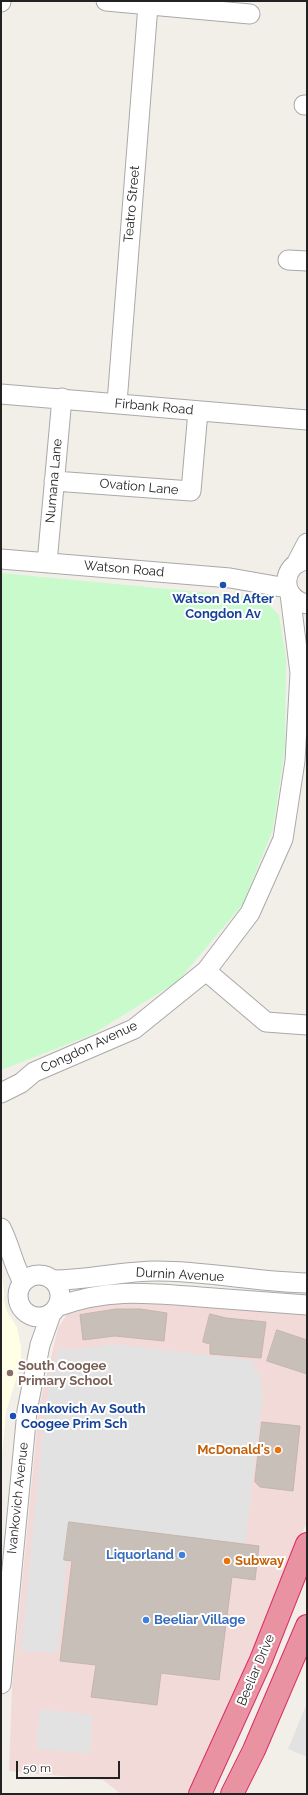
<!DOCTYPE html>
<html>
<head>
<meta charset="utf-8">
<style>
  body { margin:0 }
  #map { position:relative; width:308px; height:1795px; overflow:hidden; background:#f2efe9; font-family:Raleway,sans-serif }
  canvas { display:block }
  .frame { position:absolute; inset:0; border:2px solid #222; pointer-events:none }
  .scale { position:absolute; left:16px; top:1761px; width:104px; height:18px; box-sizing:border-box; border:2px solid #222; border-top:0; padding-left:5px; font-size:12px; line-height:14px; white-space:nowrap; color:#222; -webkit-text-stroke:3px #fff; paint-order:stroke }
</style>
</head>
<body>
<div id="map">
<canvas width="308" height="1795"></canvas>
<div class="frame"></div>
<div class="scale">50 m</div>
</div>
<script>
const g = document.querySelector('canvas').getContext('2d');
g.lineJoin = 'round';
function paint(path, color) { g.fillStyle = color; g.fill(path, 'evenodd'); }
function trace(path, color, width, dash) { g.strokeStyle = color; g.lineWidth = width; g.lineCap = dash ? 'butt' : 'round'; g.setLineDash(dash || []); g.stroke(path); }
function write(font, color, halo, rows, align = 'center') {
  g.font = font + ' Raleway,sans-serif'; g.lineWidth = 4; g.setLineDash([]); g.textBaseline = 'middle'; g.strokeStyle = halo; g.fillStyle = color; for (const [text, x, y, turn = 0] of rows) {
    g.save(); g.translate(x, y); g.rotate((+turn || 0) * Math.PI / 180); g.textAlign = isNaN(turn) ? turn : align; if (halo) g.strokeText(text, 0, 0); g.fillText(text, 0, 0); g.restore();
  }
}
paint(new Path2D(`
  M 163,1301 L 307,1315 L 307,1522 L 191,1794 L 121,1794 L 103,1780 L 9,1771 L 12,1686 L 39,1407 L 58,1328 L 69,1311 L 99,1303 Z`), '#f2dad9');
paint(new Path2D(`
  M 1,1271 L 4,1289 L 4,1301 L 7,1312 L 17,1327 L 21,1347 L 21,1363 L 6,1412 L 1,1466 Z`), '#ffffe5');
paint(new Path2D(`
  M 1,573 L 262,598 L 279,615 L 286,658 L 285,747 L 273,829 L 243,904 L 177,982 L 91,1035 L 1,1070 Z`), '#c8facc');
paint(new Path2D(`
  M 115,1344 L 255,1361 L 254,1372 L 260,1373 L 263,1393 L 245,1543 L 71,1526 L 57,1653 L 21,1651 L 43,1428 L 51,1370 L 60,1347 L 71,1350 Z
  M 307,1703 L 307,1757 L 288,1749 Z
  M 40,1709 L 93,1715 L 89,1754 L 36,1748 Z`), '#e2e2e2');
const building = new Path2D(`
  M 116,1309 L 140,1309 L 167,1313 L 164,1341 L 115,1336 L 83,1340 L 80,1315 Z
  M 210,1314 L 226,1318 L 266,1322 L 261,1358 L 210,1354 L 210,1344 L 203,1342 Z
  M 277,1330 L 307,1340 L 307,1374 L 267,1361 Z
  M 262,1422 L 300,1426 L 293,1491 L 260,1487 L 255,1482 Z
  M 69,1522 L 259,1546 L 255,1580 L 232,1577 L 219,1680 L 161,1673 L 157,1705 L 91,1697 L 96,1665 L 60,1661 L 72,1561 L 64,1560 Z`);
paint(building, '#c7bfb8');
trace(building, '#c4b6ab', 1);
const minor = new Path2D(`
  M 106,1 L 250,14
  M 1,2 L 1,1
  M 304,105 L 307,105
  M 288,260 L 307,261
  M 1,394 L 307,420
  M 117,403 L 148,5
  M 54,481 L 191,491 L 198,411
  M 1,559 L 230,578 L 287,588
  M 307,560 C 280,564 280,599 307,604
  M 47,563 L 62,398
  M 296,564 L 307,543
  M 206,971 L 266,1022 L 307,1025
  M 1,1093 L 21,1083 L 34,1072 L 134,1029 L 206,971 L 250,913 L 283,839 L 295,761 L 300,673 L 290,594
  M 1,1228 C 10,1245 13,1265 23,1282
  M18 1296a21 21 0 1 1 42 0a21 21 0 1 1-42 0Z
  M 54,1280 C 89,1280 122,1271 157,1271 C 207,1271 257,1282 307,1283
  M 59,1306 C 109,1288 148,1293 200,1297 C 236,1300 271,1302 307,1305
  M 1,1684 L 27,1411 L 40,1345 L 51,1314`);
const highway = new Path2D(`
  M 200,1794 L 261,1660 L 307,1544
  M 232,1794 L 254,1750 L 307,1626`);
trace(minor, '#a9a9a9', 21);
trace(highway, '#dc2a67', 24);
trace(minor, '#fff', 19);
trace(highway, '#e892a2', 22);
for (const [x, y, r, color] of [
  [223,585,4,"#1a4fb4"],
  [10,1373,4,"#8d6e63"],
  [13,1416,4,"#1a4fb4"],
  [278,1450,4,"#e8710a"],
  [182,1555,4,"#3f7fe0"],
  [227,1561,4,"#e8710a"],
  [146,1620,4,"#3f7fe0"]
]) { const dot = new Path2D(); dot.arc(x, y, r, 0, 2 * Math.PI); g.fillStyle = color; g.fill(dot); trace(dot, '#fff', 1.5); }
write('13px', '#222', '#fff', [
  ["Teatro Street",132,204,-85],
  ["Firbank Road",154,407,5],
  ["Numana Lane",54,481,-85],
  ["Ovation Lane",139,487,5],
  ["Watson Road",124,569,5],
  ["Congdon Avenue",89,1047,-25],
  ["Durnin Avenue",180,1275,3],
  ["Ivankovich Avenue",18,1498,-84],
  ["Beeliar Drive",256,1670,-67]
]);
write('bold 13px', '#164399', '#fff', [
  ["Watson Rd After",223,599],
  ["Congdon Av",223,614],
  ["Ivankovich Av South",21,1409,"left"],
  ["Coogee Prim Sch",21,1424,"left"]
]);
write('bold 13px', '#785e54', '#fff', [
  ["South Coogee",18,1366],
  ["Primary School",18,1381]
], 'left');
write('bold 13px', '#c56008', '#fff', [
  ["McDonald's",270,1450],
  ["Subway",235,1561,"left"]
], 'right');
write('bold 13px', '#366cbe', '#fff', [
  ["Liquorland",174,1555],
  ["Beeliar Village",154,1620,"left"]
], 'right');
</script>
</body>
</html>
